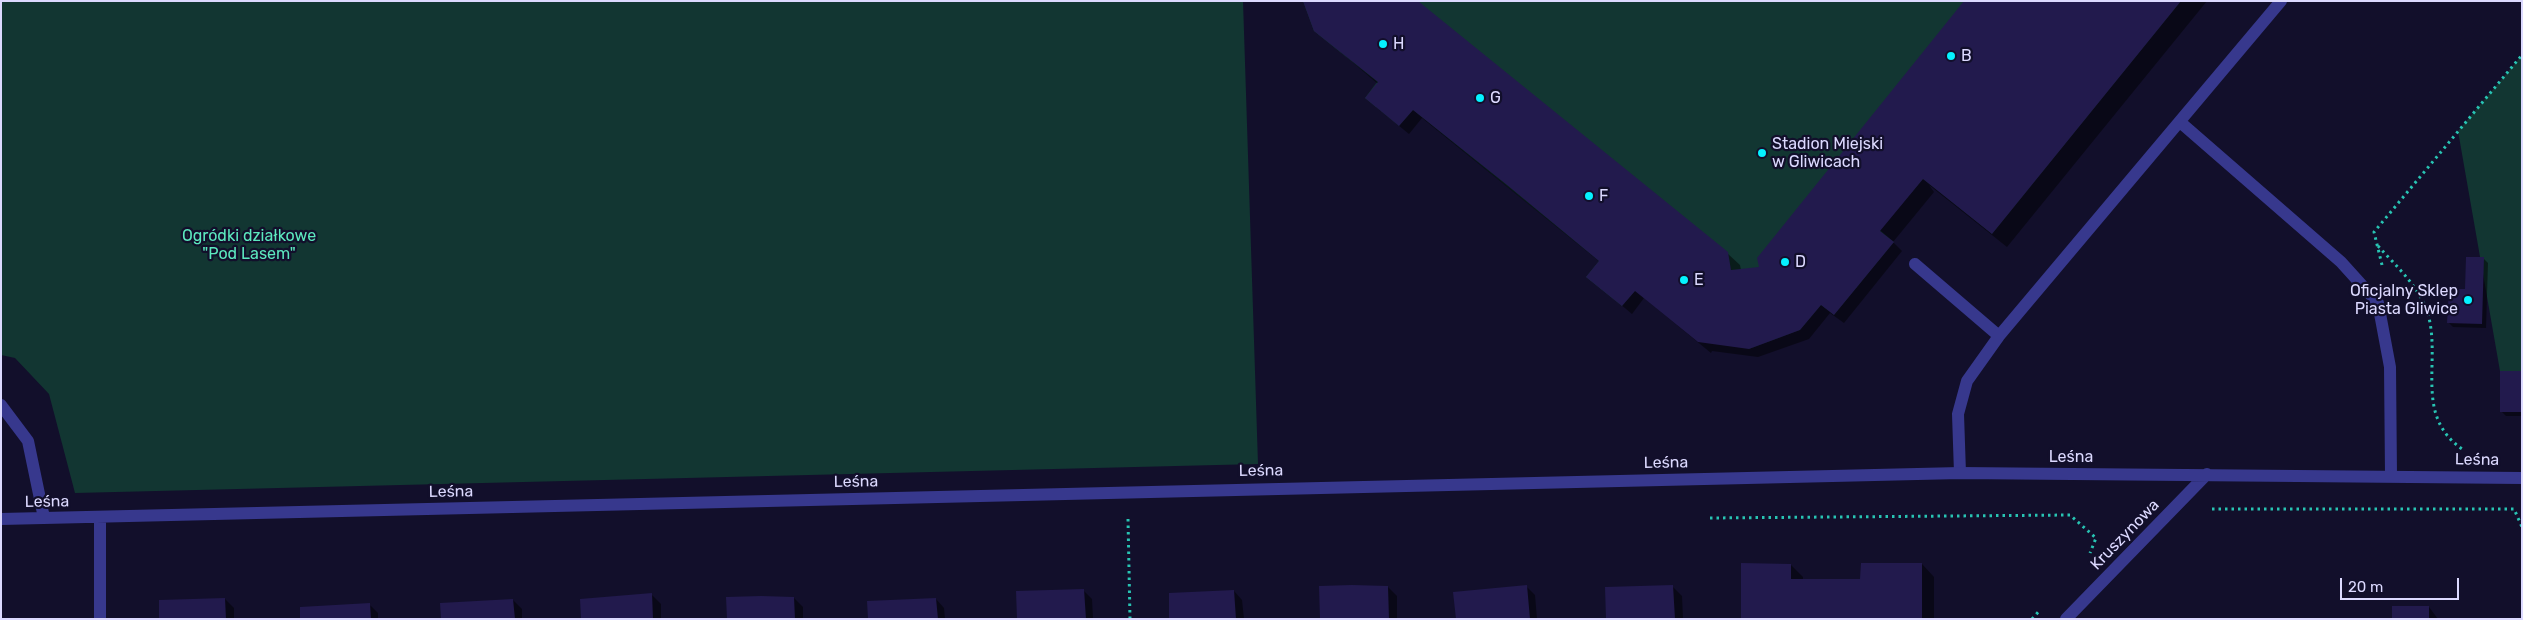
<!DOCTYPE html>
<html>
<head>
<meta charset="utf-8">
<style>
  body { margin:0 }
  #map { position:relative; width:2523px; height:620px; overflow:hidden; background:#120f2b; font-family:Rubik,sans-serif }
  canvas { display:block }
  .frame { position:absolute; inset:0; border:2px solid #dcd9ff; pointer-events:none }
  .scale { position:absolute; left:2340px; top:578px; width:119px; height:22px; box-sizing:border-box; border:2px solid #dcd9ff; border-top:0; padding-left:6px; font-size:15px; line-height:18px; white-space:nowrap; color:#dcd9ff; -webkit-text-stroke:4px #120f2b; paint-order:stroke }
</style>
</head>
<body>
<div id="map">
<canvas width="2523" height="620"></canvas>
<div class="frame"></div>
<div class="scale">20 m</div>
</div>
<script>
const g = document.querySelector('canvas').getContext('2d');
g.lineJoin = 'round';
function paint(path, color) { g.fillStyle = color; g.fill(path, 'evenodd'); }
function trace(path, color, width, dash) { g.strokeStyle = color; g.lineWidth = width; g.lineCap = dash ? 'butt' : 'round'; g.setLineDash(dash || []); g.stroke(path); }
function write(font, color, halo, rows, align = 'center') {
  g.font = font + ' Rubik,sans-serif'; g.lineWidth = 4.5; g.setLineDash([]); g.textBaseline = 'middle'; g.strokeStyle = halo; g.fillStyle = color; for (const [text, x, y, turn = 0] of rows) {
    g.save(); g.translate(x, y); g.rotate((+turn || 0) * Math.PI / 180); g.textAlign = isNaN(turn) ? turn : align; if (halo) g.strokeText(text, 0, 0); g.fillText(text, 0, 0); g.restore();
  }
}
paint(new Path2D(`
  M 1,1 L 1243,1 L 1258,464 L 75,493 L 49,394 L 15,358 L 1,355 Z
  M 1303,1 L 2181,1 L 1992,234 L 1923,179 L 1880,230 L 1894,242 L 1834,315 L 1821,305 L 1800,330 L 1749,349 L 1635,291 L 1622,306 L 1586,277 L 1599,261 L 1413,110 L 1399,126 L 1365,98 L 1377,82 L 1314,31 Z
  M 2522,55 L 2522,371 L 2500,371 L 2458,131 Z`), '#123632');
paint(new Path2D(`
  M 1965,1 L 2207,1 L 2007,247 L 1929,185 L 1934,192 L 1893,242 L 1902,251 L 1844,323 L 1830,313 L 1809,339 L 1758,357 L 1712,351 L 1711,353 L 1644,298 L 1632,314 L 1588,277 L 1600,262 L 1422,118 L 1409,134 L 1376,107 L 1378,84 L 1315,30 L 1727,253 L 1740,265 L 1741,270 L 1760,268 Z
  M 2484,259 L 2488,263 L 2486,328 L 2453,327 L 2449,323 Z
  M 2522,372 L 2522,416 L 2506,416 L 2501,411 Z
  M 1922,564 L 1934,577 L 1934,619 L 1742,619 L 1791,565 L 1803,577 L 1803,580 L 1862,581 Z
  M 1526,586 L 1535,595 L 1537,619 L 1457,619 Z
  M 1388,587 L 1397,596 L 1397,619 L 1321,619 Z
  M 1673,587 L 1682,596 L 1683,619 L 1607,619 Z
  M 1083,590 L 1092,599 L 1093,619 L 1018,619 Z
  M 1234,591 L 1242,600 L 1244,619 L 1171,619 Z
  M 652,595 L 661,604 L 661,619 L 582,619 Z
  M 794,598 L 803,607 L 803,619 L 728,619 Z
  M 225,599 L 234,608 L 234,619 L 161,619 Z
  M 936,599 L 944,608 L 945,619 L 869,619 Z
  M 513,600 L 522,609 L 522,619 L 443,619 Z
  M 369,604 L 378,613 L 378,619 L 301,619 Z
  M 2429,607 L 2438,619 L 2393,619 Z`), '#0007');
paint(new Path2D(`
  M 1303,1 L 1418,1 L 1728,252 L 1731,270 L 1759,267 L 1757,258 L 1964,1 L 2181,1 L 1992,234 L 1923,179 L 1880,231 L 1894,242 L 1834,315 L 1821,305 L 1800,330 L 1749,349 L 1698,342 L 1635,291 L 1622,306 L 1586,277 L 1599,261 L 1507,185 L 1413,110 L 1399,126 L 1365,98 L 1378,82 L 1314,31 Z
  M 2466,257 L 2484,257 L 2482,324 L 2447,323 L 2449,289 L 2465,289 Z
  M 2500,371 L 2522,371 L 2522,412 L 2500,412 Z
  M 1741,563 L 1791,564 L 1791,579 L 1860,579 L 1861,563 L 1922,563 L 1922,619 L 1741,619 Z
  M 1352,585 L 1388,586 L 1389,619 L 1320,619 L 1319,586 Z
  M 1527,585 L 1530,619 L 1456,619 L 1453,592 Z
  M 1673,585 L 1675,619 L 1606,619 L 1605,587 Z
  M 1084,589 L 1086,619 L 1017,619 L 1016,591 Z
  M 1234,590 L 1236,619 L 1169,619 L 1169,593 Z
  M 652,593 L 653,619 L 581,619 L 580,599 Z
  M 761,596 L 794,597 L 795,619 L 727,619 L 726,597 Z
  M 225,598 L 226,619 L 159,619 L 159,600 Z
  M 936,598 L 938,619 L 868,619 L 867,601 Z
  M 513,599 L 515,619 L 441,619 L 440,603 Z
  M 370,603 L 371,619 L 300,619 L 300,607 Z
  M 2392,606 L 2429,606 L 2429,619 L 2392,619 Z`), '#221a4d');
trace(new Path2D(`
  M 2378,246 C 2397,267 2422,289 2429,318 C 2440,365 2415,416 2462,449
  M 2382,265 L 2374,232 L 2522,55
  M 2212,509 L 2514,509 L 2522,527
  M 1710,518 L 2070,515 L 2096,538 L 2090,553
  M 1128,519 L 1130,619
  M 2032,619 L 2040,610`), '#28c4b3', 3, [2.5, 4]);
trace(new Path2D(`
  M 2180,122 L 2341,262 L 2378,303 L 2390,367 L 2391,475
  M 1915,264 L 1999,336
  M 1960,473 L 1958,414 L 1967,381 L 1999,336 L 2281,1`), '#37388d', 12);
trace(new Path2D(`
  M 1,405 L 28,441 L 44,518
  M 100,517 L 100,619
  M 1,519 L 1960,473 L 2522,478
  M 2066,619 L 2207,474`), '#37388d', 12);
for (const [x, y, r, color] of [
  [1383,44,5,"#05f2ff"],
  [1951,56,5,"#05f2ff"],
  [1480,98,5,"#05f2ff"],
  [1762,153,5,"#05f2ff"],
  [1589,196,5,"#05f2ff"],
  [1785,262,5,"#05f2ff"],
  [1684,280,5,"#05f2ff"],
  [2468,300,5,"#05f2ff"]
]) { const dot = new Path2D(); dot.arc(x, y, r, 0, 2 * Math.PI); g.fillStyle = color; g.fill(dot); trace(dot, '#120f2b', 2); }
write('16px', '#dcd9ff', '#120f2b', [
  ["H",1393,44],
  ["B",1961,56],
  ["G",1490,98],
  ["Stadion Miejski",1772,144],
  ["w Gliwicach",1772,162],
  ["F",1599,196],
  ["D",1795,262],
  ["E",1694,280],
  ["Oficjalny Sklep",2458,291,"right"],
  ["Piasta Gliwice",2458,309,"right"]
], 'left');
write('16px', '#5ce8be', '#120f2b', [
  ["Ogródki działkowe",249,236],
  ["\"Pod Lasem\"",249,254]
]);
write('16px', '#dcd9ff', '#120f2b', [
  ["Leśna",2071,457],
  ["Leśna",2477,460,1],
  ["Leśna",1666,463,-1],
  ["Leśna",1261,471,-1],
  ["Leśna",856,482,-1],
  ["Leśna",451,492,-1],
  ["Leśna",47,502,-1],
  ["Kruszynowa",2125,535,-46]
]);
</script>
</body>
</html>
